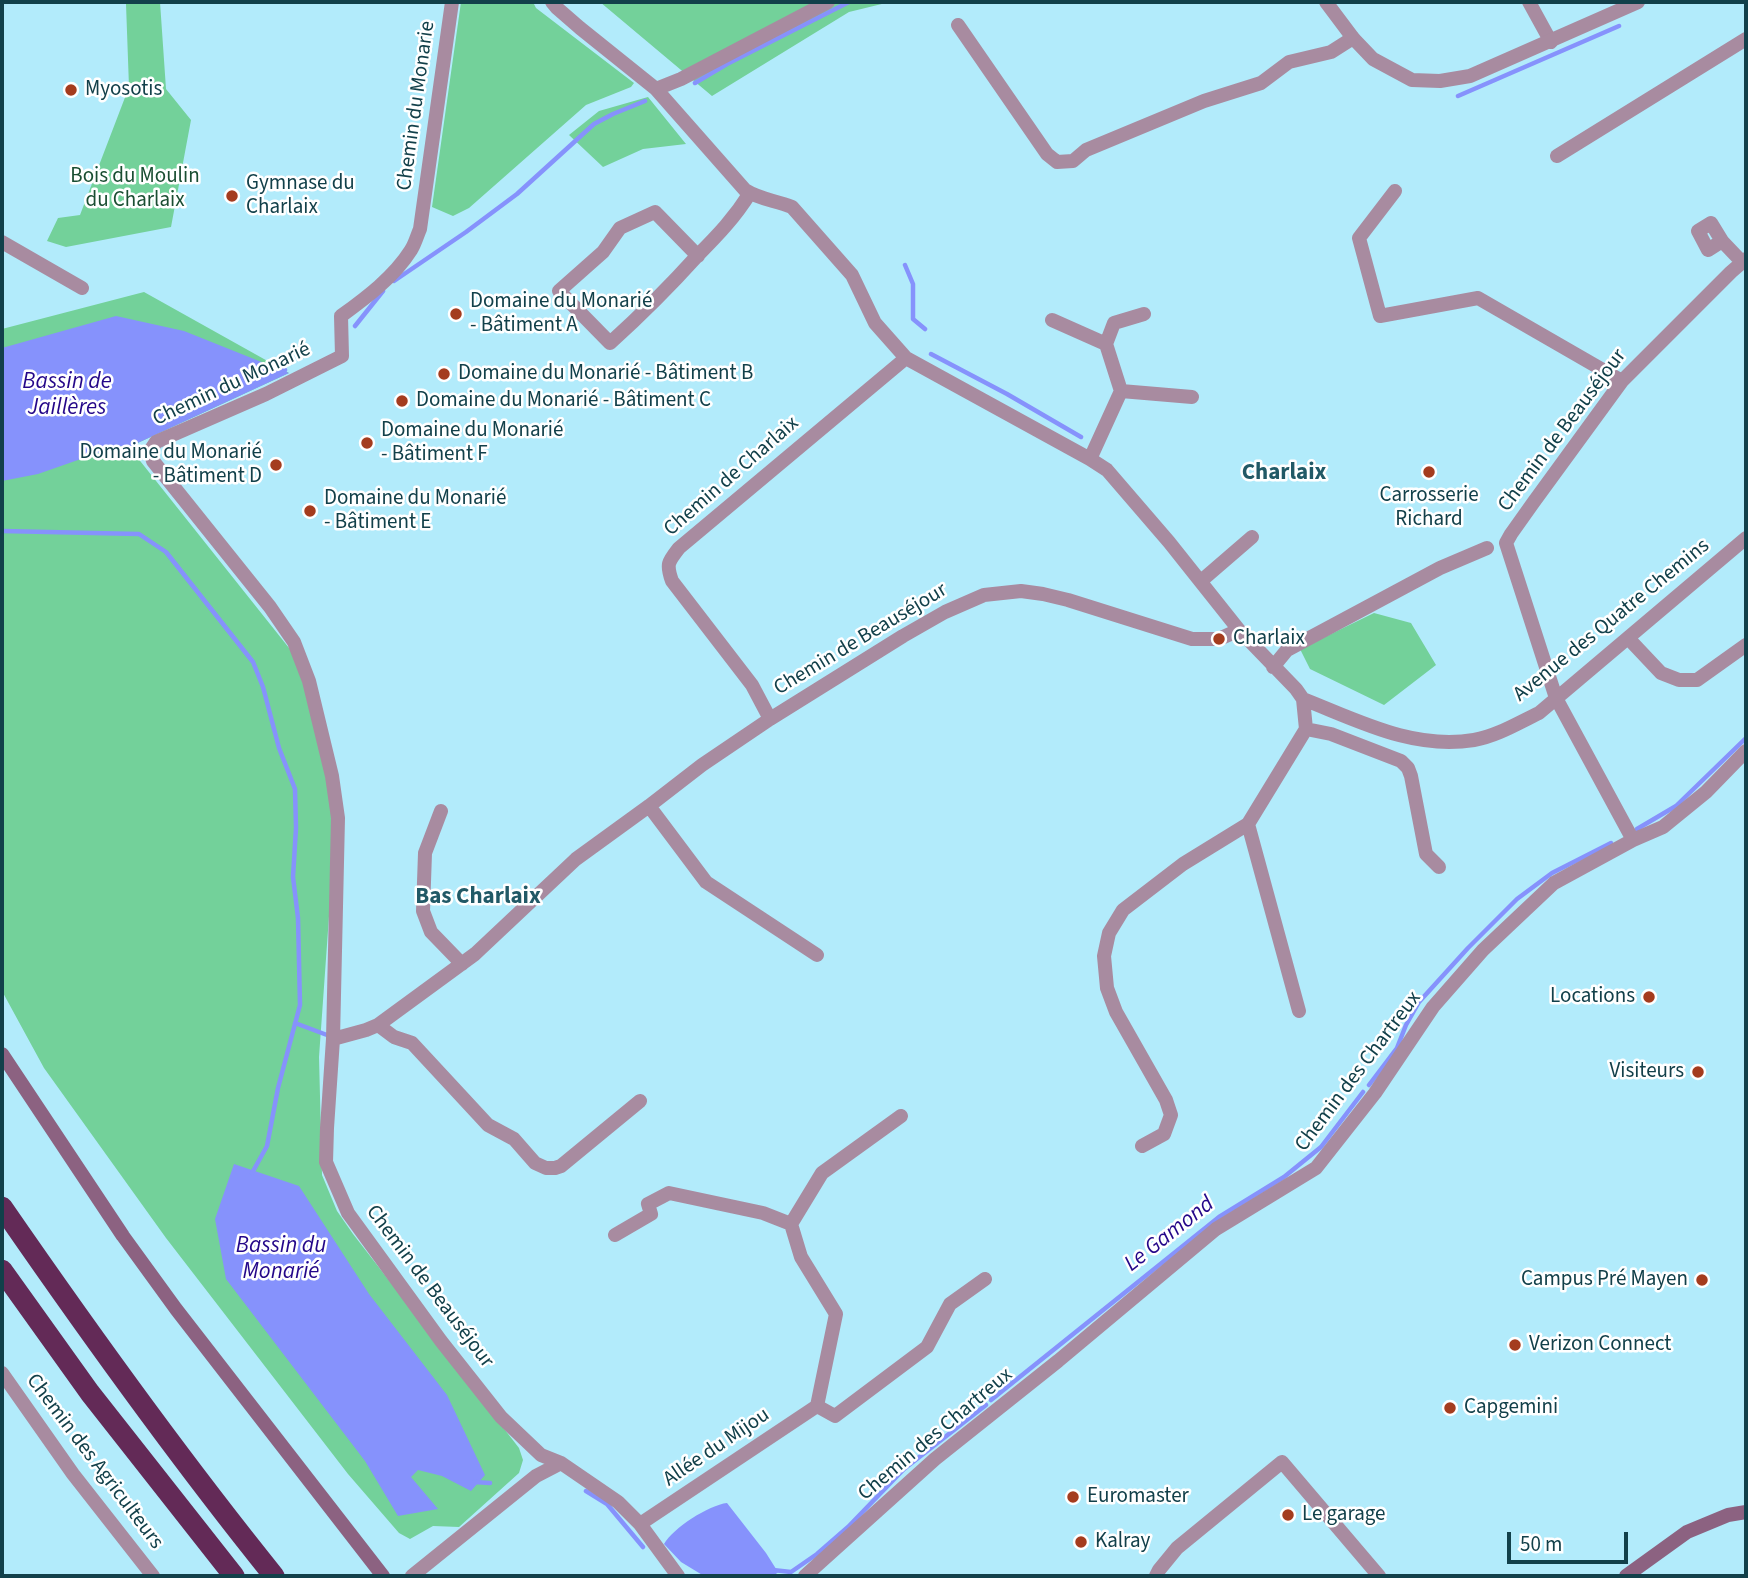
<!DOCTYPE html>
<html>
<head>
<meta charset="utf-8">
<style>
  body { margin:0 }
  #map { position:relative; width:1748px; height:1578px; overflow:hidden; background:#b2ebfb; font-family:"Source Sans 3",sans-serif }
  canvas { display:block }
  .frame { position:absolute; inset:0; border:4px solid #12404a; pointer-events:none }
  .scale { position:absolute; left:1507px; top:1532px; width:121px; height:32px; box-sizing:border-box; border:4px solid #12404a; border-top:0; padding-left:9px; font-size:21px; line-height:24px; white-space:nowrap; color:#12404a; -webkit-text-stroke:5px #fff; paint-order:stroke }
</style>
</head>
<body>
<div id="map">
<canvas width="1748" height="1578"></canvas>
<div class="frame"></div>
<div class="scale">50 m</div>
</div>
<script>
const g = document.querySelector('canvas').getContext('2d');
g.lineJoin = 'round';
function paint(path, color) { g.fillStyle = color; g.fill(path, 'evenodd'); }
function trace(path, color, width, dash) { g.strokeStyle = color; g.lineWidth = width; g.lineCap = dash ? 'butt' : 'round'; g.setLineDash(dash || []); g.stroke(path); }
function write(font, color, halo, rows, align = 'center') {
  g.font = font + ' "Source Sans 3",sans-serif'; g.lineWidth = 5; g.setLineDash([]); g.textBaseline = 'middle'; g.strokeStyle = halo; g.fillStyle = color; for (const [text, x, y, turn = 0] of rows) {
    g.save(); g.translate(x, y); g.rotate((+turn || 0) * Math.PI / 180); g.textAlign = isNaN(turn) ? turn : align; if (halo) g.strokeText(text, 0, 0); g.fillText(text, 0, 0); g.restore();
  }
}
paint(new Path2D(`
  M 122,2 L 160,2 L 166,89 L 191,120 L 171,227 L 66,247 L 47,241 L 58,218 L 80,215 L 129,87 L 126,4 Z
  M 461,2 L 533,2 L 536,8 L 634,83 L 631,87 L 586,105 L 469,208 L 453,216 L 432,207 Z
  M 600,2 L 890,2 L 849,12 L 712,96 Z
  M 648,97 L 686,144 L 643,149 L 603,167 L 569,135 L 599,111 Z
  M 144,292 L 289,373 L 129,447 L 297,658 L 331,779 L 335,832 L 319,1057 L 322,1175 L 337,1211 L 353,1234 L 519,1448 L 523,1460 L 519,1473 L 459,1527 L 433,1526 L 410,1539 L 399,1533 L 348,1474 L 166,1238 L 44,1068 L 2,991 L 2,329 Z
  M 1374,613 L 1411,623 L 1436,665 L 1384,705 L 1310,669 L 1300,649 Z`), '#73d19a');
paint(new Path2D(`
  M 116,316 L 184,331 L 289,373 L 129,447 L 118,446 L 38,474 L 2,481 L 2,348 Z
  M 234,1164 L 299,1186 L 369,1294 L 447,1395 L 485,1475 L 471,1491 L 442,1476 L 418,1470 L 411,1477 L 438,1509 L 398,1516 L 365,1461 L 226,1279 L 215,1219 Z
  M 727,1503 L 766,1553 L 778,1572 L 774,1576 L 704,1576 L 681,1562 L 664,1544 C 673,1528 709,1505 727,1503 Z`), '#8692fc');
trace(new Path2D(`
  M 695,83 L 727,64 L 849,2
  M 1458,96 L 1619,26
  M 905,265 L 913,284 L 913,319 L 925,329
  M 394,281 L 466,232 L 517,194 L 594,124 L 613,114 L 645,101
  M 355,326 L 383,291
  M 931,354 L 1007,394 L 1081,437
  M 272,366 L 285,370
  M 2,531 L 139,534 L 166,552 L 253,662 L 263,687 L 279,748 L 295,789 L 296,828 L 293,877 L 298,918 L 300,1005 L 278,1088 L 267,1146 L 252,1173
  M 1637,829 L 1676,806 L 1746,738
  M 295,1023 L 327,1035
  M 1369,1085 L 1397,1048 L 1406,1025 L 1419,1002 L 1468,948 L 1517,899 L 1552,873 L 1611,843
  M 991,1400 L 1219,1217 L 1284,1177 L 1321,1147 L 1363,1092
  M 474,1482 L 490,1483
  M 586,1491 L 607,1504 L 643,1547
  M 773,1570 L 791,1572 L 817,1554 L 848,1527 L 904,1469 L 986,1405`), '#8692fc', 4.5);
trace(new Path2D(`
  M 452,2 L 420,229 C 417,236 415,244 411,250 C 394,277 366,298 341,316 L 342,356 L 266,394 L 156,442 L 150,451 L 153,461 L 270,607 L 294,642 L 309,681 L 332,776 L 338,818 L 333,1039 L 327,1128 L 326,1162 L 348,1213 L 441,1341 L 501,1417 L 541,1455 L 561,1463 L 618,1502 L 640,1524 L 678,1576
  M 552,2 L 557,8 L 580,28 L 656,89 L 745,190 C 761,200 775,200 792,207 L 852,275 L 875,323 L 906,358 L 1090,459 L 1107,470 L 1169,542 L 1239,630 L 1296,689 L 1303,699 C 1359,721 1413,750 1474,740 C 1497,736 1518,723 1539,713 L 1746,538
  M 1529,2 L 1551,42
  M 958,25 L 1047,154 L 1057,162 L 1073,161 L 1086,150 L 1204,101 L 1261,83 L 1289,62 L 1331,52 L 1353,38
  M 656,89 L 681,79 L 828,2
  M 1557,156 L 1746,39
  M 1395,191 L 1359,238 L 1380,316 L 1478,298 L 1622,381
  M 1722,241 L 1708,250 L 1698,231 L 1711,223 L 1722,241 L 1742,262
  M 2,242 L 82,288
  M 698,256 L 655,212 L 620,228 L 603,252 L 559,291 L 610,343 C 641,315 670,286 698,255 C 718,235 735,217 750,193
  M 1052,320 L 1106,344 L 1121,391 L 1090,459
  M 1106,344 L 1114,323 L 1144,314
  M 1121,391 L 1192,397
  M 1201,581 L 1252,537
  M 1628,638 L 1661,673 L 1679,680 L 1697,680 L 1746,645
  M 1273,667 L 1287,650 L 1440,568 L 1487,548
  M 770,719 L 752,685 L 672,581 C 666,564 668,562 679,548 L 906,358
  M 1306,729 L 1331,734 L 1401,761 L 1408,768 L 1411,776 L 1426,854 L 1439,867
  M 649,806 L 706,882 L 817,955
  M 441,811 L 425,853 L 423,911 L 431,932 L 462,964
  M 1248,824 L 1299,1011
  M 1633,840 L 1556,698 L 1506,543 L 1511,534 L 1533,503 L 1622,381 L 1731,272 L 1746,259
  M 378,1025 L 394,1037 L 412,1043 L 488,1125 L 514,1139 L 535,1163 L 546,1168 L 555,1168 L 561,1166 L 640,1101
  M 333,1039 L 366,1030 L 378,1025 L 475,954 L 576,859 L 649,806 L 702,765 L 770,719 L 903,636 L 945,612 L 984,595 L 1021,591 L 1043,594 L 1068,600 L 1192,639 L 1219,639 L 1239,630
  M 1142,1146 L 1164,1134 L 1171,1115 L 1166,1100 L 1116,1012 L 1107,988 L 1104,956 L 1109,933 L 1123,910 L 1183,864 L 1248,824 L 1306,729 L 1303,699
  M 791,1224 L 822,1173 L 901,1116
  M 615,1235 L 651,1214 L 648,1204 L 669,1193 L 763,1213 L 791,1224 L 801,1257 L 836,1314 L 817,1406 L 640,1524
  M 2,1373 L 73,1474 L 153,1576
  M 817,1406 L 835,1416 L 927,1347 L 950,1304 L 985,1279
  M 412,1576 L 536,1476 L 561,1463
  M 805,1576 L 935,1459 L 1058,1361 L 1216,1229 L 1316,1168 L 1375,1093 L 1433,1007 L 1483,950 L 1554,883 L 1633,840 L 1663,827 L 1706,792 L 1746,751
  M 1156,1576 L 1159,1570 L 1177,1548 L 1282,1462 L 1379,1576`), '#a88ba0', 14);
trace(new Path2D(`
  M 1326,2 L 1353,38 L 1373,59 L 1412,80 L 1440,81 L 1470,76 L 1638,2`), '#a88ba0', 14);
trace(new Path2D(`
  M 2,1054 L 123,1236 L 176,1309 L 383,1576
  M 1626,1576 L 1687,1532 L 1728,1515 L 1746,1512`), '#8c6281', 14);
trace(new Path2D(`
  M 2,1207 C 89,1333 178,1457 274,1576
  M 2,1270 L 90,1393 L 234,1576`), '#632a57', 21);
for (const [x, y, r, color] of [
  [71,90,7,"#a43c1e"],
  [232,196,7,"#a43c1e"],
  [456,314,7,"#a43c1e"],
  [444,374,7,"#a43c1e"],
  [402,401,7,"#a43c1e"],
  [367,443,7,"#a43c1e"],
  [276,465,7,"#a43c1e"],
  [1429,472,7,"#a43c1e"],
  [310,511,7,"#a43c1e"],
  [1219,639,7,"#a43c1e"],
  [1649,997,7,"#a43c1e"],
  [1698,1072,7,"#a43c1e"],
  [1702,1280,7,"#a43c1e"],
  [1515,1345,7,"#a43c1e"],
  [1450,1408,7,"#a43c1e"],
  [1073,1497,7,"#a43c1e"],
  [1288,1515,7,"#a43c1e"],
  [1081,1542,7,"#a43c1e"]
]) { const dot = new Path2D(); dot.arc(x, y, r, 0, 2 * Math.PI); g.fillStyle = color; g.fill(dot); trace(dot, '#fff', 2.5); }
write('21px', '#12404a', '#fff', [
  ["Myosotis",85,90],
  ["Gymnase du",246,184],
  ["Charlaix",246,208],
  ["Domaine du Monarié",470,302],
  ["- Bâtiment A",470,326],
  ["Domaine du Monarié - Bâtiment B",458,374],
  ["Domaine du Monarié - Bâtiment C",416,401],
  ["Domaine du Monarié",381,431],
  ["- Bâtiment F",381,455],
  ["Domaine du Monarié",262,453,"right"],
  ["- Bâtiment D",262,477,"right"],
  ["Carrosserie",1429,496,"center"],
  ["Richard",1429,520,"center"],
  ["Domaine du Monarié",324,499],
  ["- Bâtiment E",324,523],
  ["Charlaix",1233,639],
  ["Locations",1635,997,"right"],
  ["Visiteurs",1684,1072,"right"],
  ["Campus Pré Mayen",1688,1280,"right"],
  ["Verizon Connect",1529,1345],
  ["Capgemini",1464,1408],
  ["Euromaster",1087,1497],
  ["Le garage",1302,1515],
  ["Kalray",1095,1542]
], 'left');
write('21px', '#12404a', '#fff', [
  ["Chemin du Monarie",417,106,-82],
  ["Chemin du Monarié",232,385,-25],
  ["Chemin de Beauséjour",1563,431,-53],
  ["Chemin de Charlaix",732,477,-41],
  ["Avenue des Quatre Chemins",1612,621,-39],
  ["Chemin de Beauséjour",861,640,-31],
  ["Chemin des Chartreux",1359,1072,-53],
  ["Chemin de Beauséjour",429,1287,53],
  ["Chemin des Chartreux",936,1435,-40],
  ["Allée du Mijou",717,1448,-34],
  ["Chemin des Agriculteurs",94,1462,53]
]);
write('21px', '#1a4e32', '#fff', [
  ["Bois du Moulin",135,177],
  ["du Charlaix",135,201]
]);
write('italic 23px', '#240789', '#fff', [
  ["Bassin de",67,383],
  ["Jaillères",67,409],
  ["Le Gamond",1170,1235,-38],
  ["Bassin du",281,1247],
  ["Monarié",281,1273]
]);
write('bold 23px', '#215966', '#fff', [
  ["Charlaix",1284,474],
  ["Bas Charlaix",478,898]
]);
</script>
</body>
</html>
